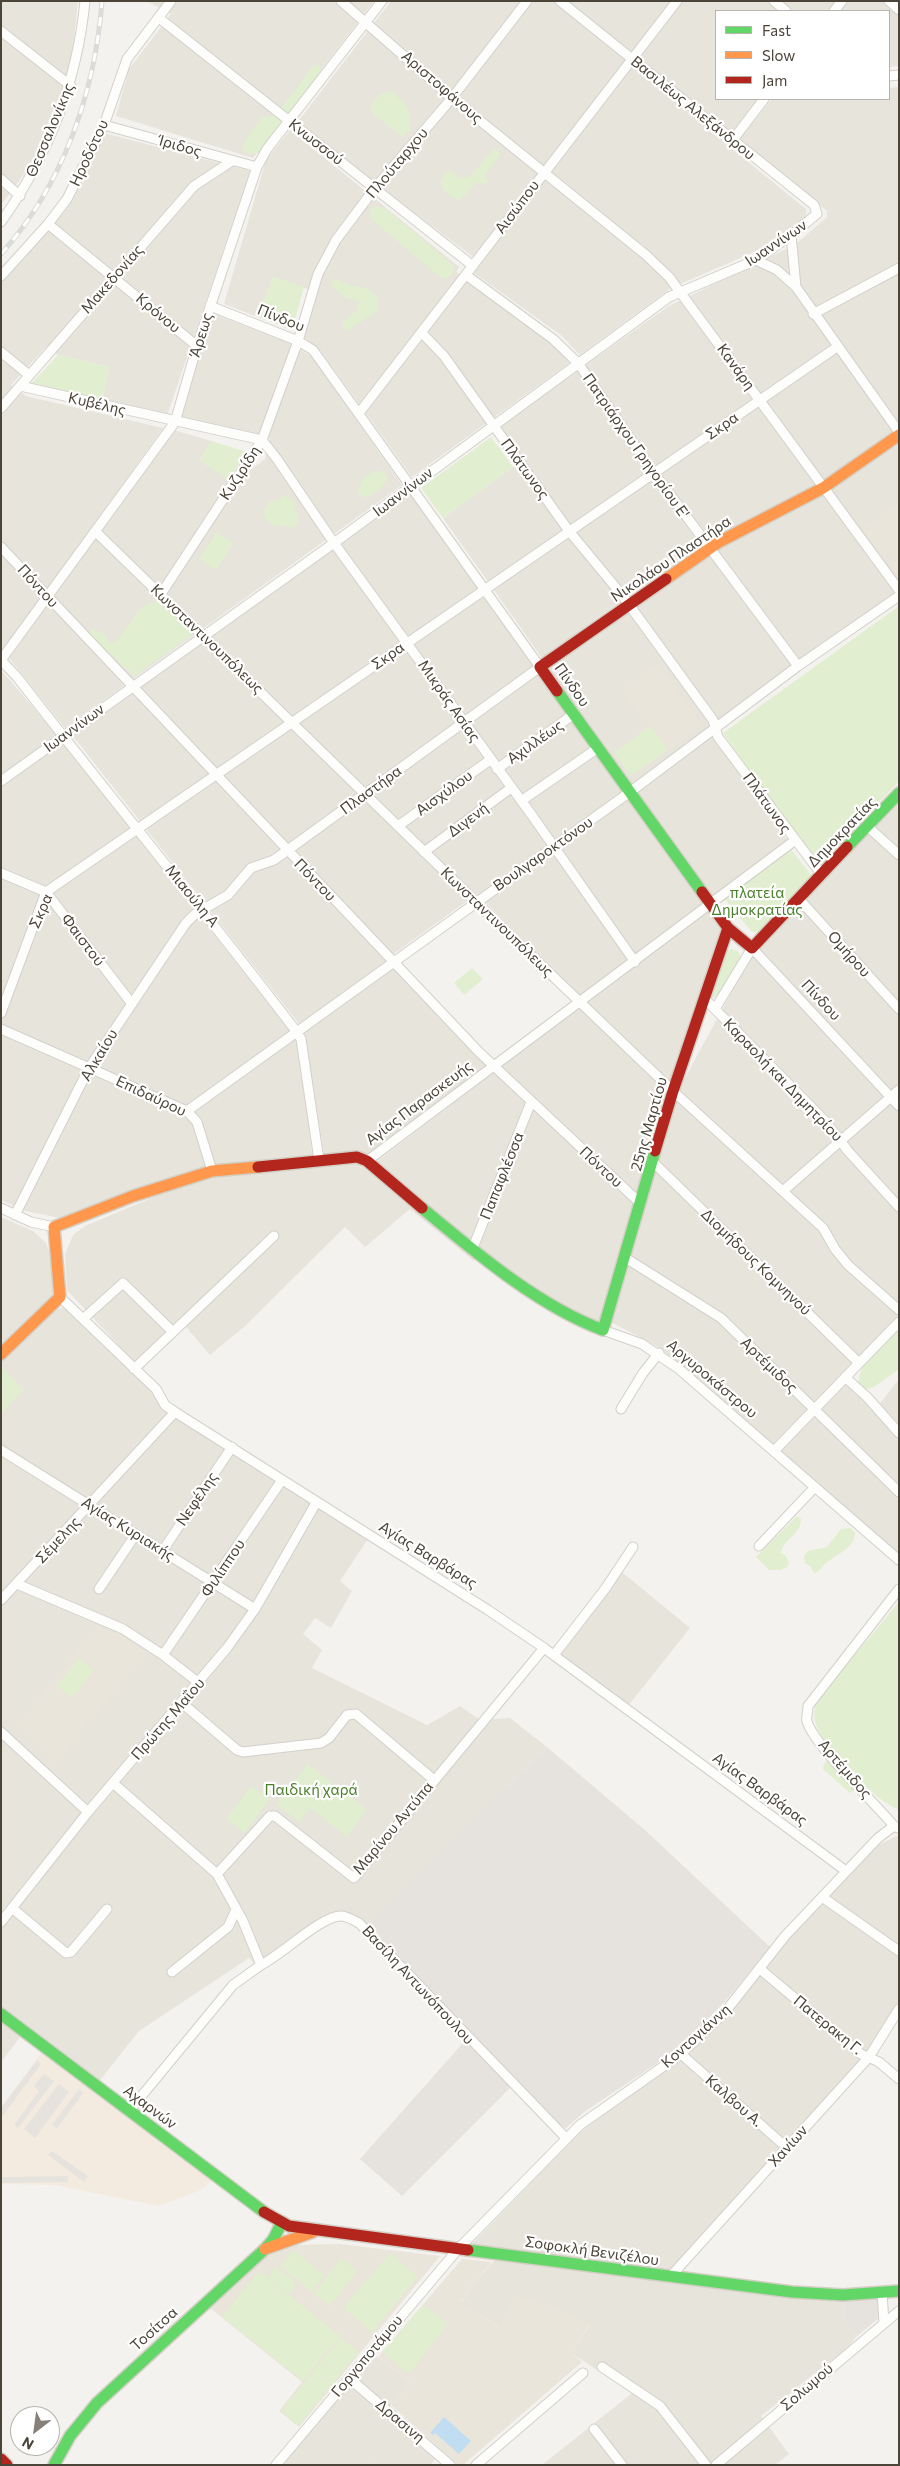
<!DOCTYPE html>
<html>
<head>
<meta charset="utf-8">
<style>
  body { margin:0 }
  #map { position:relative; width:900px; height:2466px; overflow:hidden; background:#f4f2ee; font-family:Commissioner,sans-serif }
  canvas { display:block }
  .frame { position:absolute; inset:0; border:2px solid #4b4439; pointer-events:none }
  .legend { position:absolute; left:715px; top:10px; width:175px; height:90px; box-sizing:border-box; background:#fff; border:1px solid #b7b4b0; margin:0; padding:6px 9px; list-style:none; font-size:15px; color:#4b4439 }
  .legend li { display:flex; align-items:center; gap:10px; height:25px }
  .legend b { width:25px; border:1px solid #b7b4b0 }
  .north { position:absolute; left:10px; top:2406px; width:50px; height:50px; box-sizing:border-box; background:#fff; border:1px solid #b7b4b0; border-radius:50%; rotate:210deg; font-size:14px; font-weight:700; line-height:20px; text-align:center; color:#4b4439 }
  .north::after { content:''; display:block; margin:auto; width:18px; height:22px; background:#868178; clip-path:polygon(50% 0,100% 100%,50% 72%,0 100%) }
</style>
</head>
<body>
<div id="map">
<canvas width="900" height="2466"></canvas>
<div class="frame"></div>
<ul class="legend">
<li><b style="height:6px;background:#63d668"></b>Fast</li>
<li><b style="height:6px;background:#ff974d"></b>Slow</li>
<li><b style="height:6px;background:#b3261e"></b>Jam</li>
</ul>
<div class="north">N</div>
</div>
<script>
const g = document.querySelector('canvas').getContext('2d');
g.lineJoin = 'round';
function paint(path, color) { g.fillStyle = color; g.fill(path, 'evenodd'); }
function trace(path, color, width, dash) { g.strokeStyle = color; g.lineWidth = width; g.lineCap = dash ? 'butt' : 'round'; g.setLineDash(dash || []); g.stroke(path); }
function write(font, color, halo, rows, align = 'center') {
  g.font = font + ' Commissioner,sans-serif'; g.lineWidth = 4.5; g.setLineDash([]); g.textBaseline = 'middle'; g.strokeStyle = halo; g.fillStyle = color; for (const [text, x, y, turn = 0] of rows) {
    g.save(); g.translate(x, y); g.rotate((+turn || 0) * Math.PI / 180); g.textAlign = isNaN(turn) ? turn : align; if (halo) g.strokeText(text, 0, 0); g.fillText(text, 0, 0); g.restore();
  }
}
paint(new Path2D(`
  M 1,1 L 78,1 L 72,57 L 62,93 L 31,165 L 1,205 Z
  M 146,1 L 374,1 L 253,158 L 116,116 L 129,69 L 171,14 Z
  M 391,1 L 899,1 L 899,66 L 889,67 L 889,11 L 716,11 L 716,99 L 759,99 L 725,143 L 806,209 L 806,217 L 761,249 L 671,288 L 580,355 L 562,336 L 474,273 L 480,262 L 296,124 Z
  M 899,87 L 899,426 L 816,487 L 700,544 L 542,658 L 443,518 L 524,459 L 500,426 L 669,306 L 796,244 L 827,217 L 827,211 L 738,140 L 772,99 L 889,99 L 889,88 Z
  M 290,130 L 459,267 L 456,272 L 550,340 L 569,363 L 412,477 L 321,351 L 304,337 L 317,292 L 273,277 L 258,317 L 224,304 L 266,160 Z
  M 104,133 L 250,171 L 167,416 L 102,401 L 109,367 L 58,355 L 47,346 L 11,385 L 26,396 L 163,428 L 1,653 L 1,283 L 67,206 Z
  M 212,313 L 290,343 L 312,357 L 402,485 L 65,728 L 9,658 L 174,430 L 211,441 L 199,460 L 237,485 L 245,474 L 265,459 L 270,438 L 181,419 Z
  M 899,442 L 899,591 L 708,729 L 788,841 L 712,899 L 547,669 L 707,556 Z
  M 410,492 L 706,905 L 580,998 L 477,894 L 385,960 L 486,1065 L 369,1155 L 359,1166 L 367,1169 L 709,909 L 722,928 L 602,1321 L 579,1317 L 481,1250 L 474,1261 L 410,1209 L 365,1247 L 345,1227 L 244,1327 L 210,1355 L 185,1326 L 141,1369 L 169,1403 L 372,1533 L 340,1581 L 352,1591 L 331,1628 L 315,1618 L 303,1634 L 322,1650 L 312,1668 L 427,1725 L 460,1706 L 480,1720 L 510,1718 L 547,1747 L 362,1930 L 343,1919 L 332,1921 L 261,1972 L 249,1958 L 139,2031 L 93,2089 L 28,2027 L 1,2062 L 1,1360 L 56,1310 L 62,1308 L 69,1310 L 137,1365 L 67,1290 L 65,1254 L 73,1235 L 85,1226 L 156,1196 L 60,1218 L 25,1211 L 1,1200 L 1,670 L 55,733 L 287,1027 L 299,1046 L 314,1168 L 326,1167 L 305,1035 L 297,1021 L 73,736 Z
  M 899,797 L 899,1315 L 773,1447 L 660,1348 L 609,1321 L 680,1087 L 752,955 Z
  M 1,1217 L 33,1231 L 46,1243 L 49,1251 L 53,1284 L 53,1294 L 48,1302 L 1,1346 Z
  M 899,1379 L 899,1555 L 779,1451 L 846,1382 L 874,1411 Z
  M 617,1568 L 690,1628 L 628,1706 L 553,1651 Z
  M 899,1835 L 899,1943 L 897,1945 L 827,1898 L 878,1845 Z
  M 823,1903 L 899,1956 L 899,2006 L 866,2053 L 671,2271 L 470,2246 L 579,2133 L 689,2052 L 731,2011 L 790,1937 Z
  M 496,2259 L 842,2300 L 845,2321 L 856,2337 L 848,2347 L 761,2416 L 789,2454 L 775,2465 L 542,2465 L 632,2393 L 571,2353 L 590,2325 L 504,2321 L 500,2327 L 461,2303 L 473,2284 Z
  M 375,2355 L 410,2382 L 383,2415 L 435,2459 L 431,2465 L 376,2465 L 374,2463 L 372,2465 L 280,2465 Z`), '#e7e4dc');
paint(new Path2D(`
  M 43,2051 L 212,2181 L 201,2190 L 159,2206 L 54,2185 L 1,2184 L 1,2107 Z`), '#f3ebdf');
paint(new Path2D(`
  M 547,1747 L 646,1831 L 770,1947 L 727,1999 L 683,2046 L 584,2112 L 566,2128 L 560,2126 L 516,2082 L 402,2196 L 360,2159 L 470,2035 L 368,1923 Z`), '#e6e2de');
paint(new Path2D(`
  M 899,502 L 899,579 L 891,568 L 896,565 L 888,553 L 884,556 L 877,550 L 862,529 Z
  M 657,664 L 703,725 L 630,779 L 611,753 L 648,726 L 621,690 Z
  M 98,1623 L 98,1627 L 110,1633 L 112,1629 L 148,1653 L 91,1720 L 88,1719 L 85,1723 L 87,1725 L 51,1770 L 43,1764 L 49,1759 L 19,1728 L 13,1733 L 11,1732 Z
  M 340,2244 L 440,2256 L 299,2427 L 279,2411 L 302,2382 L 210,2308 L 269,2254 L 292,2245 Z
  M 462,2259 L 492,2262 L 473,2284 L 461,2302 L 499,2327 L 516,2296 L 562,2310 L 590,2324 L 571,2353 L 582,2362 L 463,2465 L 458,2465 L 391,2405 L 410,2382 L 378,2357 Z`), '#eae5da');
paint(new Path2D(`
  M 318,65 L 321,68 L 315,81 L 260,152 C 252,154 248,156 242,149 C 244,138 256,125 264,116 L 270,117 L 280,109 L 313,66 Z
  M 390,91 C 397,97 408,103 409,113 C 410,120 407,123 411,130 L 403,137 L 374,115 L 370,106 L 379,95 Z
  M 494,149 L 501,153 L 485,176 L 488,183 L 476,183 L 460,200 C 450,198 444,193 440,183 L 444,174 L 450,171 L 460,178 L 469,177 Z
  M 375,206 L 385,208 L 454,266 L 453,274 L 444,279 L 435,273 L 370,218 L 369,211 Z
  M 273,277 L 304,287 L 292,330 L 258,317 Z
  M 338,279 C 357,294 379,278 378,311 L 347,331 L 343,328 L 343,321 L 356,311 L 359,301 L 347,299 L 331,286 L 332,280 Z
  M 58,355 L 109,367 L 102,401 L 31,384 Z
  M 491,437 L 513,467 L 443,518 L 421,488 Z
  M 211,441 L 247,452 L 228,480 L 199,460 Z
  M 376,470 L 385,473 L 388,477 C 385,487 374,493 365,498 L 357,492 L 363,478 Z
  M 283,494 L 295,502 C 293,510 299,515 298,524 L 292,528 L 284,525 L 275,526 L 266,520 L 263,511 L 269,502 L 279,500 Z
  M 216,532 L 233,543 L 216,570 L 199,559 Z
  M 157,601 L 191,630 L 192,635 L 134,676 L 90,636 L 90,630 L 94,629 L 103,633 L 111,643 L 116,642 L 142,607 Z
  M 899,606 L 899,781 L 819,867 L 723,733 Z
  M 651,726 L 668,750 L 631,776 L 614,753 Z
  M 790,848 L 812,876 L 758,933 L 751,931 L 724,898 Z
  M 731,949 L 739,952 L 741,963 L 719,996 L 712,998 L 710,996 L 727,951 Z
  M 472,968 L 483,979 L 464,995 L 454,983 Z
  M 899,1329 L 899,1369 L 874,1387 L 861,1390 L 857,1386 L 862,1367 Z
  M 1,1367 L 24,1390 L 1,1414 Z
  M 797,1516 L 801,1519 C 801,1535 783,1539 781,1553 L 786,1556 L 789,1562 L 787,1567 L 780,1570 L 769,1570 L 756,1557 Z
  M 850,1528 L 855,1532 C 856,1547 836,1555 826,1563 C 821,1567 821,1571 814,1573 L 811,1567 L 805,1563 L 804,1556 L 808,1551 L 827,1547 L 841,1529 Z
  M 899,1602 L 899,1808 L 898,1809 C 876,1802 818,1743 815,1720 C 813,1712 815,1705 819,1698 Z
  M 78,1658 L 94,1670 L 72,1698 L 57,1686 Z
  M 828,1759 L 855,1790 L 850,1793 L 823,1769 L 824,1764 Z
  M 308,1764 L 367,1810 L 347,1837 L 310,1808 L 299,1822 L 276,1804 Z
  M 251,1786 L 270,1799 L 245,1833 L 226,1819 Z
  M 293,2250 L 324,2275 L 311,2292 L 280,2266 Z
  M 390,2253 L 418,2277 L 372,2332 L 343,2308 Z
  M 341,2258 L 357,2271 L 330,2306 L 314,2294 Z
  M 276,2267 L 297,2284 L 289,2294 L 268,2277 Z
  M 259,2271 L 340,2336 L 303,2381 L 222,2317 Z
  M 423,2305 L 448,2324 L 409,2374 L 382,2352 Z
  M 341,2338 L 359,2352 L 298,2426 L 281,2411 Z`), '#e1eecf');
paint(new Path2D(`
  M 37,2060 L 41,2064 L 1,2118 L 1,2108 Z
  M 44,2074 L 54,2081 L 18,2128 L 14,2125 L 39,2091 L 34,2086 Z
  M 59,2084 L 69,2092 L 35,2138 L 24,2129 Z
  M 79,2089 L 83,2093 L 57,2128 L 52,2125 Z
  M 52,2151 L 88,2176 L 84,2182 L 48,2155 Z
  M 68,2176 L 68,2182 L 1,2183 L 1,2177 Z
  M 877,2298 L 879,2318 L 856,2337 L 845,2321 L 842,2300 Z`), '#e6e3df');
paint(new Path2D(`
  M 444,2417 L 471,2441 L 459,2454 L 435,2433 L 433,2435 L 430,2433 Z`), '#c0ddf1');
const street = new Path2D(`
  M 341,1 L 452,98 L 646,255 L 669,277 L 899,590
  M 774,1 L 786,11
  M 889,1 L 899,10
  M 834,11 L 842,1
  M 159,18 L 473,266
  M 1,31 L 71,86
  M 889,76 L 899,75
  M 104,125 L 257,167
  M 732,141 L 764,99
  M 1,179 L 20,196
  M 1,222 C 49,155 77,83 85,1
  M 48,224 L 197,346
  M 791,235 L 796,287
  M 756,260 L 777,270 L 796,287 L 899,432
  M 466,275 L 553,339 L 578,363 L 654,473 L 798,666
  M 1,276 L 48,224 L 67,199 L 104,125 L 127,59 L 171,1
  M 813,314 L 899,268
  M 422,333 L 444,356 L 569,531 L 622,595 L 713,720 L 718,737 L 822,875
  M 1,352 L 29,375
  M 20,386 L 262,440 L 277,459 L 334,543 L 531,814 L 635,962
  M 1,408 L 194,186 L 232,161
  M 359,413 L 677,1
  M 96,532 L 516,941 L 673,1091 L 823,1228 L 835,1249 L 848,1265 L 899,1310
  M 1,547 L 479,1052 L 640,1203
  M 161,594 L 262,440 L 298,341 L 318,274 L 336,240 L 375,188 L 452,98 L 527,1
  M 1,660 L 175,422 L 197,346 L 257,167 L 267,149 L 382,1
  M 1,660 L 17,677 C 109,796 205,911 296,1031 L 301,1039 L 319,1160
  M 497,769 L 574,714
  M 1,781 L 334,543 L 669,297 L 756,260 L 791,235 L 817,214 L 814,205 L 560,1
  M 521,801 L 598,748
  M 398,826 L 490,760
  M 868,827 L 899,855
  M 424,852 L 511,788
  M 1,873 L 46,892 L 132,1004
  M 799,899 L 899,1009
  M 705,999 L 826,1122 L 848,1151 L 899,1207
  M 715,1009 L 752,948 L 899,1106
  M 1,1013 L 46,892 L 837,347
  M 1,1029 L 187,1111 L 197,1122 L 212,1171
  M 187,1111 L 630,792 L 798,666 L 899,596
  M 367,1161 L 794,841
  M 653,1162 L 859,1363
  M 783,1191 L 899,1090
  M 1,1208 L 31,1222 L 54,1227
  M 15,1215 L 89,1068 L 186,923 L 195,914 L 228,895 L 251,868 L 274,860 L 540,667 L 313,350 L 298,341 L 210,306
  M 472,1250 L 531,1102
  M 624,1257 L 721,1318 L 899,1492
  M 60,1297 L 156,1389 L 165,1405 L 175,1412 L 488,1610 L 544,1648 L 846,1871
  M 83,1319 L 123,1283 L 173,1332
  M 603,1330 L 642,1344 L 679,1369 L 899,1560
  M 134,1369 L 274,1236
  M 845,1377 L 867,1397 L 899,1433
  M 621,1409 L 643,1373 L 659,1353
  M 1,1450 L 255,1609
  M 774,1451 L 899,1322
  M 759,1546 L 815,1487
  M 163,1550 L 232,1447
  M 17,1584 L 123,1629 L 163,1655 L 199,1683
  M 99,1589 L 136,1534
  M 1,1600 L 175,1412
  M 163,1655 L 282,1480
  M 554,1655 L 605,1589 L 633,1547
  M 182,1703 L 237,1750 L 243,1752 L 321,1743 L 329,1738 L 347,1715 L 356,1714 L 434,1780
  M 1,1732 L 88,1812
  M 113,1783 L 217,1874 L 270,1816 L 275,1816 L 354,1878 L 544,1648
  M 898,1828 L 894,1826 C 876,1804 812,1743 807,1721 C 806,1717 808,1711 808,1706 L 899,1589
  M 217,1874 L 243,1921 L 261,1965 C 283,1954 321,1916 341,1916 C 347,1916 353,1920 359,1923 L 566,2138
  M 822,1897 L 899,1951
  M 12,1908 L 66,1953 L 71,1952 L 107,1909
  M 1,1922 L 88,1812 L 227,1648 L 255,1609 L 316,1503
  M 760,1969 L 861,2054 L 879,2062 L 899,2079
  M 172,1972 L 228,1927 L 236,1910
  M 681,2054 L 786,2147
  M 130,2110 L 233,1985 L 261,1965
  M 670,2277 L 869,2057 L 899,2009
  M 882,2292 L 884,2323
  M 602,2367 L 660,2406 L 706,2465
  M 349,2378 L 450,2465
  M 594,2429 L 622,2465
  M 276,2465 L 459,2248 L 580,2125 L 681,2054 L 725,2012 L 785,1936 L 878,1838 L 894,1826
  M 476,2465 L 583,2373
  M 716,2465 L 899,2311`);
const fast = new Path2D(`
  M 557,691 L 702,892
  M 847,847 L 899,793
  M 422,1208 C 475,1252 538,1306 603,1330 L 655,1151
  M 1,2014 L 264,2212
  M 468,2250 L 792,2292 L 843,2295 L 899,2291
  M 54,2465 L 70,2436 L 97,2403 L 265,2249 L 273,2240 L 282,2222`);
const slow = new Path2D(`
  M 666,579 L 719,542 L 823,488 L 899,435
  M 1,1354 L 60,1297 L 54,1227 L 133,1196 L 212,1171 L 258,1167
  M 265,2249 L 313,2232`);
const jam = new Path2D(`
  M 557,691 L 540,667 L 666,579
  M 702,892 L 728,928 L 752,948 L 847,847
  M 655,1151 L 673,1091 L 728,928
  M 258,1167 L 357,1157 L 367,1161 L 422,1208
  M 264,2212 L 289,2226 L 468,2250
  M 1,2459 L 7,2465`);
trace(street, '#d2d0cb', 11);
trace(fast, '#d3cfc5', 14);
trace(slow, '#d3cfc5', 14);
trace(jam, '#d3cfc5', 14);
trace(street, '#fdfdfc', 9);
trace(fast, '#63d668', 11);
trace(slow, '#ff974d', 11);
trace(jam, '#b3261e', 11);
const rail = new Path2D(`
  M 1,254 C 63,185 95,93 102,1`);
trace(rail, '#dbdbda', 5);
trace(rail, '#fff', 3, [9]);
write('15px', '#4b4439', '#fff', [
  ["Αριστοφάνους",442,87,41],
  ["Βασιλέως Αλεξάνδρου",693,108,39],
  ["Θεσσαλονίκης",50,130,-67],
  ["Κνωσσού",316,142,38],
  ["Ίριδος",180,146,16],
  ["Ηροδότου",89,153,-65],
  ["Πλούταρχου",397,163,-50],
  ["Αισώπου",517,207,-53],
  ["Ιωαννίνων",776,243,-34],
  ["Μακεδονίας",112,279,-49],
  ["Κρόνου",158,313,40],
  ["Πίνδου",281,318,22],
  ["Άρεως",201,335,-73],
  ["Κανάρη",736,367,54],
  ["Κυβέλης",97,404,13],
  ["Σκρα",722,426,-35],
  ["Πατριάρχου Γρηγορίου Ε'",636,446,55],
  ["Πλάτωνος",525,469,54],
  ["Κυζιρίδη",240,473,-57],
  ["Ιωαννίνων",403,492,-37],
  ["Νικολάου Πλαστήρα",671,559,-34],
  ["Πόντου",38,586,47],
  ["Κωνσταντινουπόλεως",207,639,44],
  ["Σκρα",388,656,-35],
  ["Πίνδου",572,685,55],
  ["Μικράς Ασίας",449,701,55],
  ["Ιωαννίνων",74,728,-36],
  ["Αχιλλέως",535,742,-35],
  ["Πλαστήρα",371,790,-36],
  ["Αισχύλου",444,793,-36],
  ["Πλάτωνος",767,803,54],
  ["Διγενή",468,820,-37],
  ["Δημοκρατίας",842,832,-46],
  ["Βουλγαροκτόνου",543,854,-35],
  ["Πόντου",315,880,46],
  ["Μιαούλη Α",192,896,51],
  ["Σκρα",41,911,-66],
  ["Κωνσταντινουπόλεως",497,922,44],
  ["Φαιστού",83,940,53],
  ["Ομήρου",849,954,48],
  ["Πίνδου",821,1000,47],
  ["Αλκαίου",99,1055,-59],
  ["Καραολή και Δημητρίου",783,1080,46],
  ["Επιδαύρου",151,1096,25],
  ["Αγίας Παρασκευής",419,1103,-37],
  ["25ης Μαρτίου",649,1124,-74],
  ["Πόντου",601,1167,43],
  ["Παπαφλέσσα",502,1176,-68],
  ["Διομήδους Κομνηνού",756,1262,44],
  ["Αρτέμιδος",769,1365,44],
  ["Αργυροκάστρου",712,1379,40],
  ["Νεφέλης",197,1499,-56],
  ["Αγίας Κυριακής",128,1529,32],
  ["Σέμελης",58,1540,-47],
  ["Αγίας Βαρβάρας",428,1555,32],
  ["Φιλίππου",223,1568,-56],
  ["Πρώτης Μαΐου",168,1719,-49],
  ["Αρτέμιδος",845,1769,49],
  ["Αγίας Βαρβάρας",760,1789,36],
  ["Μαρίνου Αντύπα",393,1828,-50],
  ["Βασίλη Αντωνόπουλου",418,1985,47],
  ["Πατερακη Γ.",828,2025,39],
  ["Κοντογιάννη",696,2036,-42],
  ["Καλβου Α.",734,2101,41],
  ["Αχαρνών",150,2107,37],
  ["Χανίων",788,2146,-48],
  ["Σοφοκλή Βενιζέλου",592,2251,8],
  ["Τοσίτσα",154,2329,-42],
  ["Γοργοποτάμου",367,2356,-50],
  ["Σολωμού",807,2387,-41],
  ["Δρασινη",400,2421,40]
]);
write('15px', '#4a7f2a', '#fff', [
  ["πλατεία",757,893],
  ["Δημοκρατίας",757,910],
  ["Παιδική χαρά",311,1790]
]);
</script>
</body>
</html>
